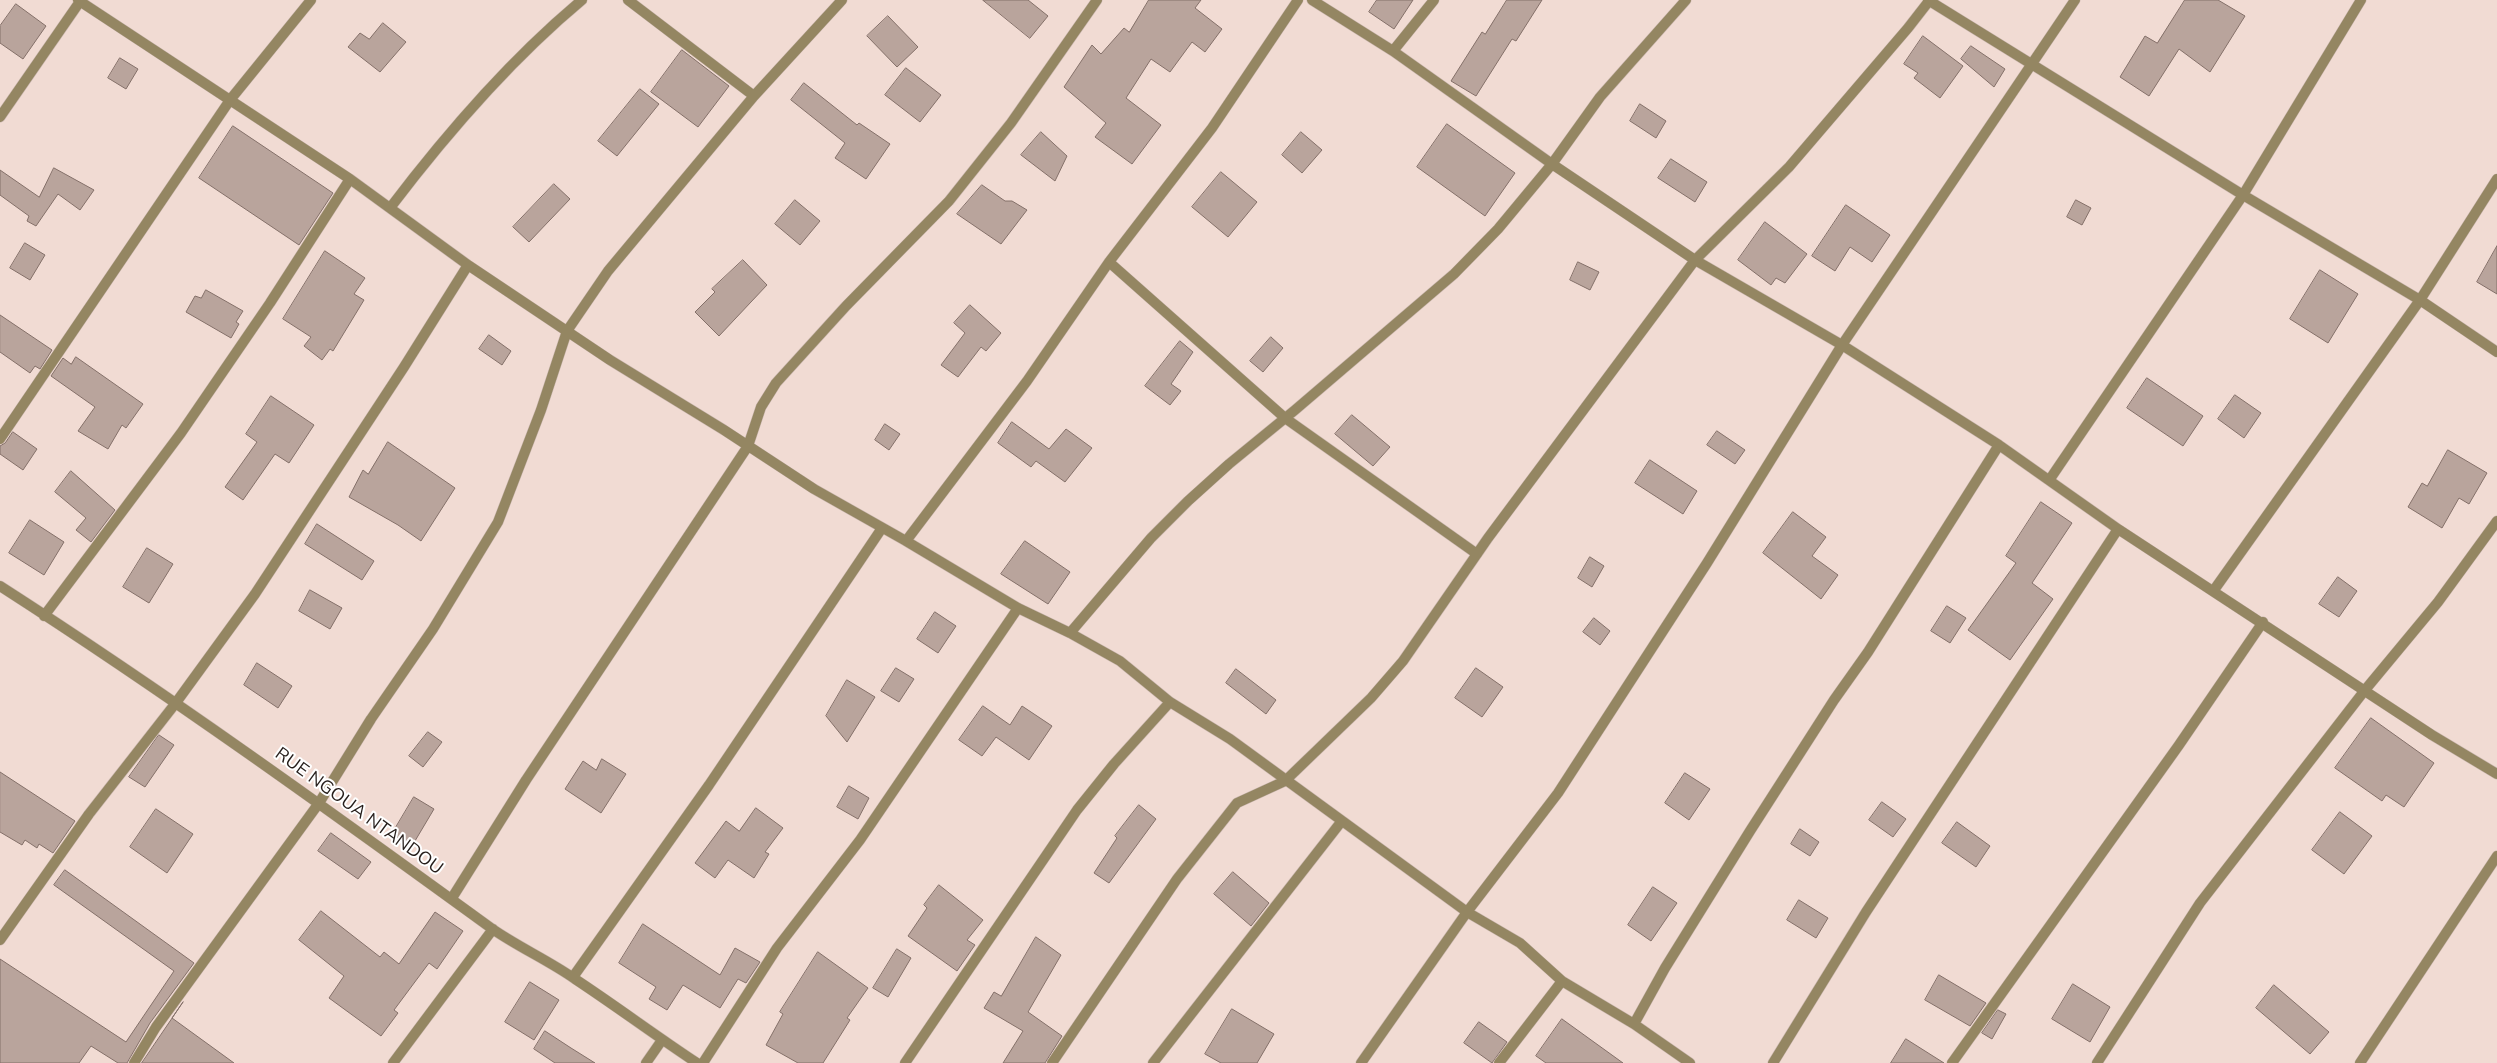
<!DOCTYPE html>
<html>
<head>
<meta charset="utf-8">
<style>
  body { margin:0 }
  canvas { display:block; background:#f1dbd3 }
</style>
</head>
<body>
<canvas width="2497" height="1063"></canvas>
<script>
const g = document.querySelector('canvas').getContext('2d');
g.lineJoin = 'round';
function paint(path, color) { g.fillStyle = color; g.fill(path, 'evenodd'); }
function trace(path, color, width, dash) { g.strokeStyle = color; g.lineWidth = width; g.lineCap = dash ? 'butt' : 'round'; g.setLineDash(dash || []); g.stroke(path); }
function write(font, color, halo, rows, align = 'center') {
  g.font = font + ' Mulish,sans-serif'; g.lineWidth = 4; g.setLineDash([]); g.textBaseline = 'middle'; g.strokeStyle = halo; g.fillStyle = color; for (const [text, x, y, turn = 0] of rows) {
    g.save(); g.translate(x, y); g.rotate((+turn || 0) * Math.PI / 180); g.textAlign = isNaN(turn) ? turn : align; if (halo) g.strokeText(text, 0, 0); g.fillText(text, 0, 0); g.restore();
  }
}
const building = new Path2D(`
  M 983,0 L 1028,0 L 1048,16 L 1030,38 Z
  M 1149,0 L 1201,0 L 1195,8 L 1222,29 L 1205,52 L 1192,42 L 1170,72 L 1151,59 L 1126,98 L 1161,125 L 1132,164 L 1095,137 L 1106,123 L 1064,87 L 1092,45 L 1101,54 L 1124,28 L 1129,32 Z
  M 1377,0 L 1413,0 L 1394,29 L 1369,12 Z
  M 1507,0 L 1542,0 L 1516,41 L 1512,39 L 1476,96 L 1451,81 L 1482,32 L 1485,34 Z
  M 2185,0 L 2218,0 L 2245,16 L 2210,72 L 2179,49 L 2149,96 L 2120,77 L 2145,36 L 2157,43 Z
  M 16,4 L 46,26 L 23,59 L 0,43 L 0,26 Z
  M 888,16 L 918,47 L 897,67 L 867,36 Z
  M 383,23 L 406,42 L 380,72 L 348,47 L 360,33 L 369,39 Z
  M 1923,36 L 1963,66 L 1940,98 L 1914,78 L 1918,73 L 1904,64 Z
  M 1971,46 L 2005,69 L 1994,87 L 1961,59 Z
  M 682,50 L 729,86 L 698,127 L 651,92 Z
  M 120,58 L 138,69 L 126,89 L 108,78 Z
  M 906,68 L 941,95 L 920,122 L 885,95 Z
  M 804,83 L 857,125 L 859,123 L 890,144 L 866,179 L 835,158 L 845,143 L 791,100 Z
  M 640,89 L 659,104 L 617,156 L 598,141 Z
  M 1640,104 L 1666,121 L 1656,138 L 1630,121 Z
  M 1447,124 L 1515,173 L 1485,216 L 1417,167 Z
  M 233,126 L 333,193 L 299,245 L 199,178 Z
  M 1041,132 L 1067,156 L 1055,181 L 1021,155 Z
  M 1301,132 L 1322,150 L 1302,173 L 1282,155 Z
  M 1671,159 L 1707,182 L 1695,202 L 1658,178 Z
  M 54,168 L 94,190 L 80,210 L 58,194 L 36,226 L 27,221 L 29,216 L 0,195 L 0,170 L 39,197 Z
  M 1221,172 L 1257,202 L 1228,237 L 1192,207 Z
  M 554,184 L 570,199 L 529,242 L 513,227 Z
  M 982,185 L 1005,201 L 1012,201 L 1027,210 L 1001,244 L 957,214 Z
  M 795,200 L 820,221 L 800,245 L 775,224 Z
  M 2076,200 L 2091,208 L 2082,225 L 2067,217 Z
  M 1846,205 L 1890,235 L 1872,262 L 1850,247 L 1835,271 L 1812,256 Z
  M 1765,222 L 1807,254 L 1785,283 L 1776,278 L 1771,285 L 1738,260 Z
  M 25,243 L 45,255 L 30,280 L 10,268 Z
  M 2497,246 L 2497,294 L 2477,282 Z
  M 325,251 L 365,278 L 354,294 L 364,300 L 333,351 L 330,349 L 322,360 L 304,346 L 311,337 L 283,319 Z
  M 743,260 L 767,285 L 719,336 L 695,312 L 715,292 L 712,289 Z
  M 1578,262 L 1599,272 L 1590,290 L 1570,280 Z
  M 2320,270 L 2358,294 L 2328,343 L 2290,319 Z
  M 206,290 L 243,311 L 236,322 L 239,324 L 231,338 L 186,312 L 195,296 L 201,298 Z
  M 970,305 L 1001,333 L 986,351 L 981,347 L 958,377 L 941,365 L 965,333 L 954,323 Z
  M 0,315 L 52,350 L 40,369 L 35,366 L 30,373 L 0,352 Z
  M 489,335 L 511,351 L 502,365 L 479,349 Z
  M 1271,337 L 1283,348 L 1263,372 L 1250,361 Z
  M 1180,341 L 1193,352 L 1171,384 L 1181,391 L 1170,405 L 1145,386 Z
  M 76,357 L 143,404 L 126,428 L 122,425 L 108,449 L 78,431 L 95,407 L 51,376 L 63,358 L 71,364 Z
  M 2147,378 L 2203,416 L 2183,446 L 2127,408 Z
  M 2235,395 L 2261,413 L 2244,438 L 2218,419 Z
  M 271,396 L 314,425 L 289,463 L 275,454 L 243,500 L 225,487 L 257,442 L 246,434 Z
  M 1352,415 L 1390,447 L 1373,466 L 1335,434 Z
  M 1012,422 L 1049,449 L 1066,429 L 1092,448 L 1065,482 L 1036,461 L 1031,467 L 998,443 Z
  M 885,424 L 900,434 L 889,450 L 875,440 Z
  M 1717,431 L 1745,450 L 1735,464 L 1707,445 Z
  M 13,432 L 37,449 L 23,470 L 0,454 L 0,446 L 5,443 Z
  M 388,442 L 455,488 L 421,541 L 398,525 L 349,497 L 363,470 L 368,474 Z
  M 2448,450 L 2487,473 L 2469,504 L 2459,498 L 2442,528 L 2408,507 L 2422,483 L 2427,486 Z
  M 1650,460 L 1697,491 L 1683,514 L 1635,483 Z
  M 71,471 L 115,510 L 91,542 L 76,530 L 86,518 L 55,492 Z
  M 2041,502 L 2072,523 L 2032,583 L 2053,599 L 2010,660 L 1968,630 L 2016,563 L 2006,556 Z
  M 1793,512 L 1826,537 L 1812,556 L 1838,575 L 1821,599 L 1763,553 Z
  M 30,520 L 64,542 L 44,575 L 9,553 Z
  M 317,524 L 374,561 L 362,580 L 305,544 Z
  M 1025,541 L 1070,572 L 1048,604 L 1001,574 Z
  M 147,548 L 173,564 L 149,603 L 123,587 Z
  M 1590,557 L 1604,566 L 1592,587 L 1578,578 Z
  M 2338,577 L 2357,591 L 2339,617 L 2319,604 Z
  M 310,590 L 342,608 L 330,629 L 299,611 Z
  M 1947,606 L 1966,618 L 1950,643 L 1931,631 Z
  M 935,612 L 956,626 L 938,653 L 917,639 Z
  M 1594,618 L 1610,631 L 1600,645 L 1583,632 Z
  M 257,663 L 292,686 L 278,708 L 244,685 Z
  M 896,668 L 914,679 L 899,702 L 881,691 Z
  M 1476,668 L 1503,687 L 1482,717 L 1455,698 Z
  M 1236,669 L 1276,700 L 1266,714 L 1226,683 Z
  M 847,680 L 875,697 L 847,742 L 826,716 Z
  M 983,706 L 1010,725 L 1022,706 L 1052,726 L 1029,760 L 996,737 L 982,756 L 959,740 Z
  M 2371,718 L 2434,763 L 2404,807 L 2386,795 L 2382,801 L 2335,768 Z
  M 428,732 L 442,742 L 423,767 L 409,756 Z
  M 159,735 L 174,745 L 145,787 L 129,777 Z
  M 602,759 L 626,774 L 601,813 L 565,789 L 583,761 L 596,770 Z
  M 0,772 L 75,821 L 53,853 L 39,844 L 37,848 L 25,840 L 22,845 L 0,832 Z
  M 1685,773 L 1710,789 L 1689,820 L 1665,803 Z
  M 849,786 L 869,798 L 858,819 L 837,807 Z
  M 414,797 L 434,809 L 412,846 L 392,834 Z
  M 1882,802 L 1906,819 L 1893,837 L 1869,820 Z
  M 1139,805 L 1156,819 L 1109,883 L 1094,873 L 1117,838 L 1115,836 Z
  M 756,808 L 783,828 L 765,852 L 769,854 L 754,878 L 728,860 L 715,878 L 695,863 L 726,821 L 739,831 Z
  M 156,809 L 193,834 L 167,873 L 130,847 Z
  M 2340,812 L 2372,836 L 2344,874 L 2312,850 Z
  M 1957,822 L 1990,846 L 1976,867 L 1942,843 Z
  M 1800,829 L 1819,842 L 1810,856 L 1791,844 Z
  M 331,833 L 371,862 L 358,879 L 318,851 Z
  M 65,870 L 194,963 L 150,1023 L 127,1063 L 118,1063 L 91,1046 L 79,1063 L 0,1063 L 0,959 L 126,1042 L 174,971 L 54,885 Z
  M 1233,872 L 1269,903 L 1251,926 L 1214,894 Z
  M 939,885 L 983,920 L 967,940 L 975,945 L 957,971 L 908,936 L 927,908 L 924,905 Z
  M 1653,887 L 1677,903 L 1651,941 L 1628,925 Z
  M 1799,900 L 1828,918 L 1816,938 L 1787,920 Z
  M 321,911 L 380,957 L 384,952 L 399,964 L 435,912 L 463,931 L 437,969 L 429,963 L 394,1010 L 398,1013 L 381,1036 L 329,998 L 344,976 L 299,940 Z
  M 643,924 L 720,975 L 735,948 L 760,962 L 746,983 L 738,979 L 720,1008 L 683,985 L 667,1010 L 649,999 L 656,987 L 619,963 Z
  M 1036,937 L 1061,955 L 1028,1012 L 1062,1036 L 1045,1063 L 1003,1063 L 1023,1031 L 984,1008 L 994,992 L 1001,996 Z
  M 897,949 L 911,958 L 888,997 L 873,988 Z
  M 818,952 L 868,988 L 847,1018 L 850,1020 L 823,1063 L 798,1063 L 766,1045 L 783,1014 L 780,1012 Z
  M 1939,975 L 1986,1003 L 1970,1026 L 1925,1000 Z
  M 530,982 L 559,1000 L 534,1040 L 505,1022 Z
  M 2073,984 L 2110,1007 L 2090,1042 L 2052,1019 Z
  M 2274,985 L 2329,1032 L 2310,1054 L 2256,1008 Z
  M 183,1002 L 172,1018 L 234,1063 L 142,1063 Z
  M 1232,1009 L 1274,1034 L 1257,1063 L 1221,1063 L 1205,1054 Z
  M 1998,1010 L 2006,1014 L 1992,1039 L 1982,1033 Z
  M 1562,1019 L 1623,1063 L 1546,1063 L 1536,1056 Z
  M 1479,1022 L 1507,1042 L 1492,1063 L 1464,1043 Z
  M 545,1031 L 571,1048 L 595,1063 L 555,1063 L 534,1049 Z
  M 1906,1039 L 1944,1063 L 1891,1063 Z`);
paint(building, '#b9a49c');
trace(building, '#847069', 1);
const minor = new Path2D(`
  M 78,0 L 350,179 L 468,265 L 610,360 L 724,430 L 814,489 L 906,541 L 1018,608 L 1070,633 L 1120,661 L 1170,702 L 1230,739 L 1467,912 L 1520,943 L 1562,981 L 1634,1024 L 1690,1063
  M 628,0 L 754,96
  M 1312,0 L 1393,51 L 1552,164 L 1695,260 L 1842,345 L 1999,445 L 2118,529 L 2432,735 L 2497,774
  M 1928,0 L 2243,195 L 2420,300 L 2497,352
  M 1393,51 L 1434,0
  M 0,117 L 81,0
  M 390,208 C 447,133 510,60 582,0
  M 1109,262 L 1285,418 L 1477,554
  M 0,439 L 230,100 L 311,0
  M 2050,479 L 2243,195 L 2361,0
  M 906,541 L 1027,381 L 1109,262 L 1212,128 L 1298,0
  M 0,586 C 168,694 330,811 491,928 C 518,947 548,960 575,979 C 616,1006 656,1036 697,1063
  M 2214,590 L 2420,300 L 2497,179
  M 44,616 L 181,433 L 270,303 L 350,179
  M 1070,633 L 1151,538 L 1188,501 L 1229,464 L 1295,410 L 1454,274 L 1498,229 L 1552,164 L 1600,97 L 1686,0
  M 452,898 L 526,780 L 748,446 L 761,407 L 776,383 L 846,306 L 949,201 L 1011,123 L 1097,0
  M 0,940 L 89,814 L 175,704 L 255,594 L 404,367 L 468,265
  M 573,977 L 709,785 L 882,528
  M 1634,1024 L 1665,968 L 1750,831 L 1834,700 L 1868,652 L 1999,445
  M 134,1063 L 156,1027 L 319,803 L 371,719 L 433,629 L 498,522 L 541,410 L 567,331 L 608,271 L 754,96 L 842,0
  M 393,1063 L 493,929
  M 646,1063 L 662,1040
  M 703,1063 L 777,948 L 860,840 L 1018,608
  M 905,1063 L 1077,810 L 1114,764 L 1170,702
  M 1052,1063 L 1177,879 L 1237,803 L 1285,781 L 1371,698 L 1403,661 L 1488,538 L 1695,260 L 1789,167 L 1908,28 L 1929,1
  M 1153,1063 L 1341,822
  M 1361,1063 L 1467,912 L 1558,793 L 1707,563 L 1842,345 L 2075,0
  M 1499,1063 L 1562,981
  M 1773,1063 L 1866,912 L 2118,529
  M 1952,1063 L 2179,745 L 2263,622
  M 2097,1063 L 2200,903 L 2365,690 L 2438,602 L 2497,521
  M 2360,1063 L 2497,856`);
trace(minor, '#ccb9b2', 11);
trace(minor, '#948662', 10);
write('18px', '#251d1a', '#fff', [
  ["RUE NGOUA NTANDOU",359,811,36]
]);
</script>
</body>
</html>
